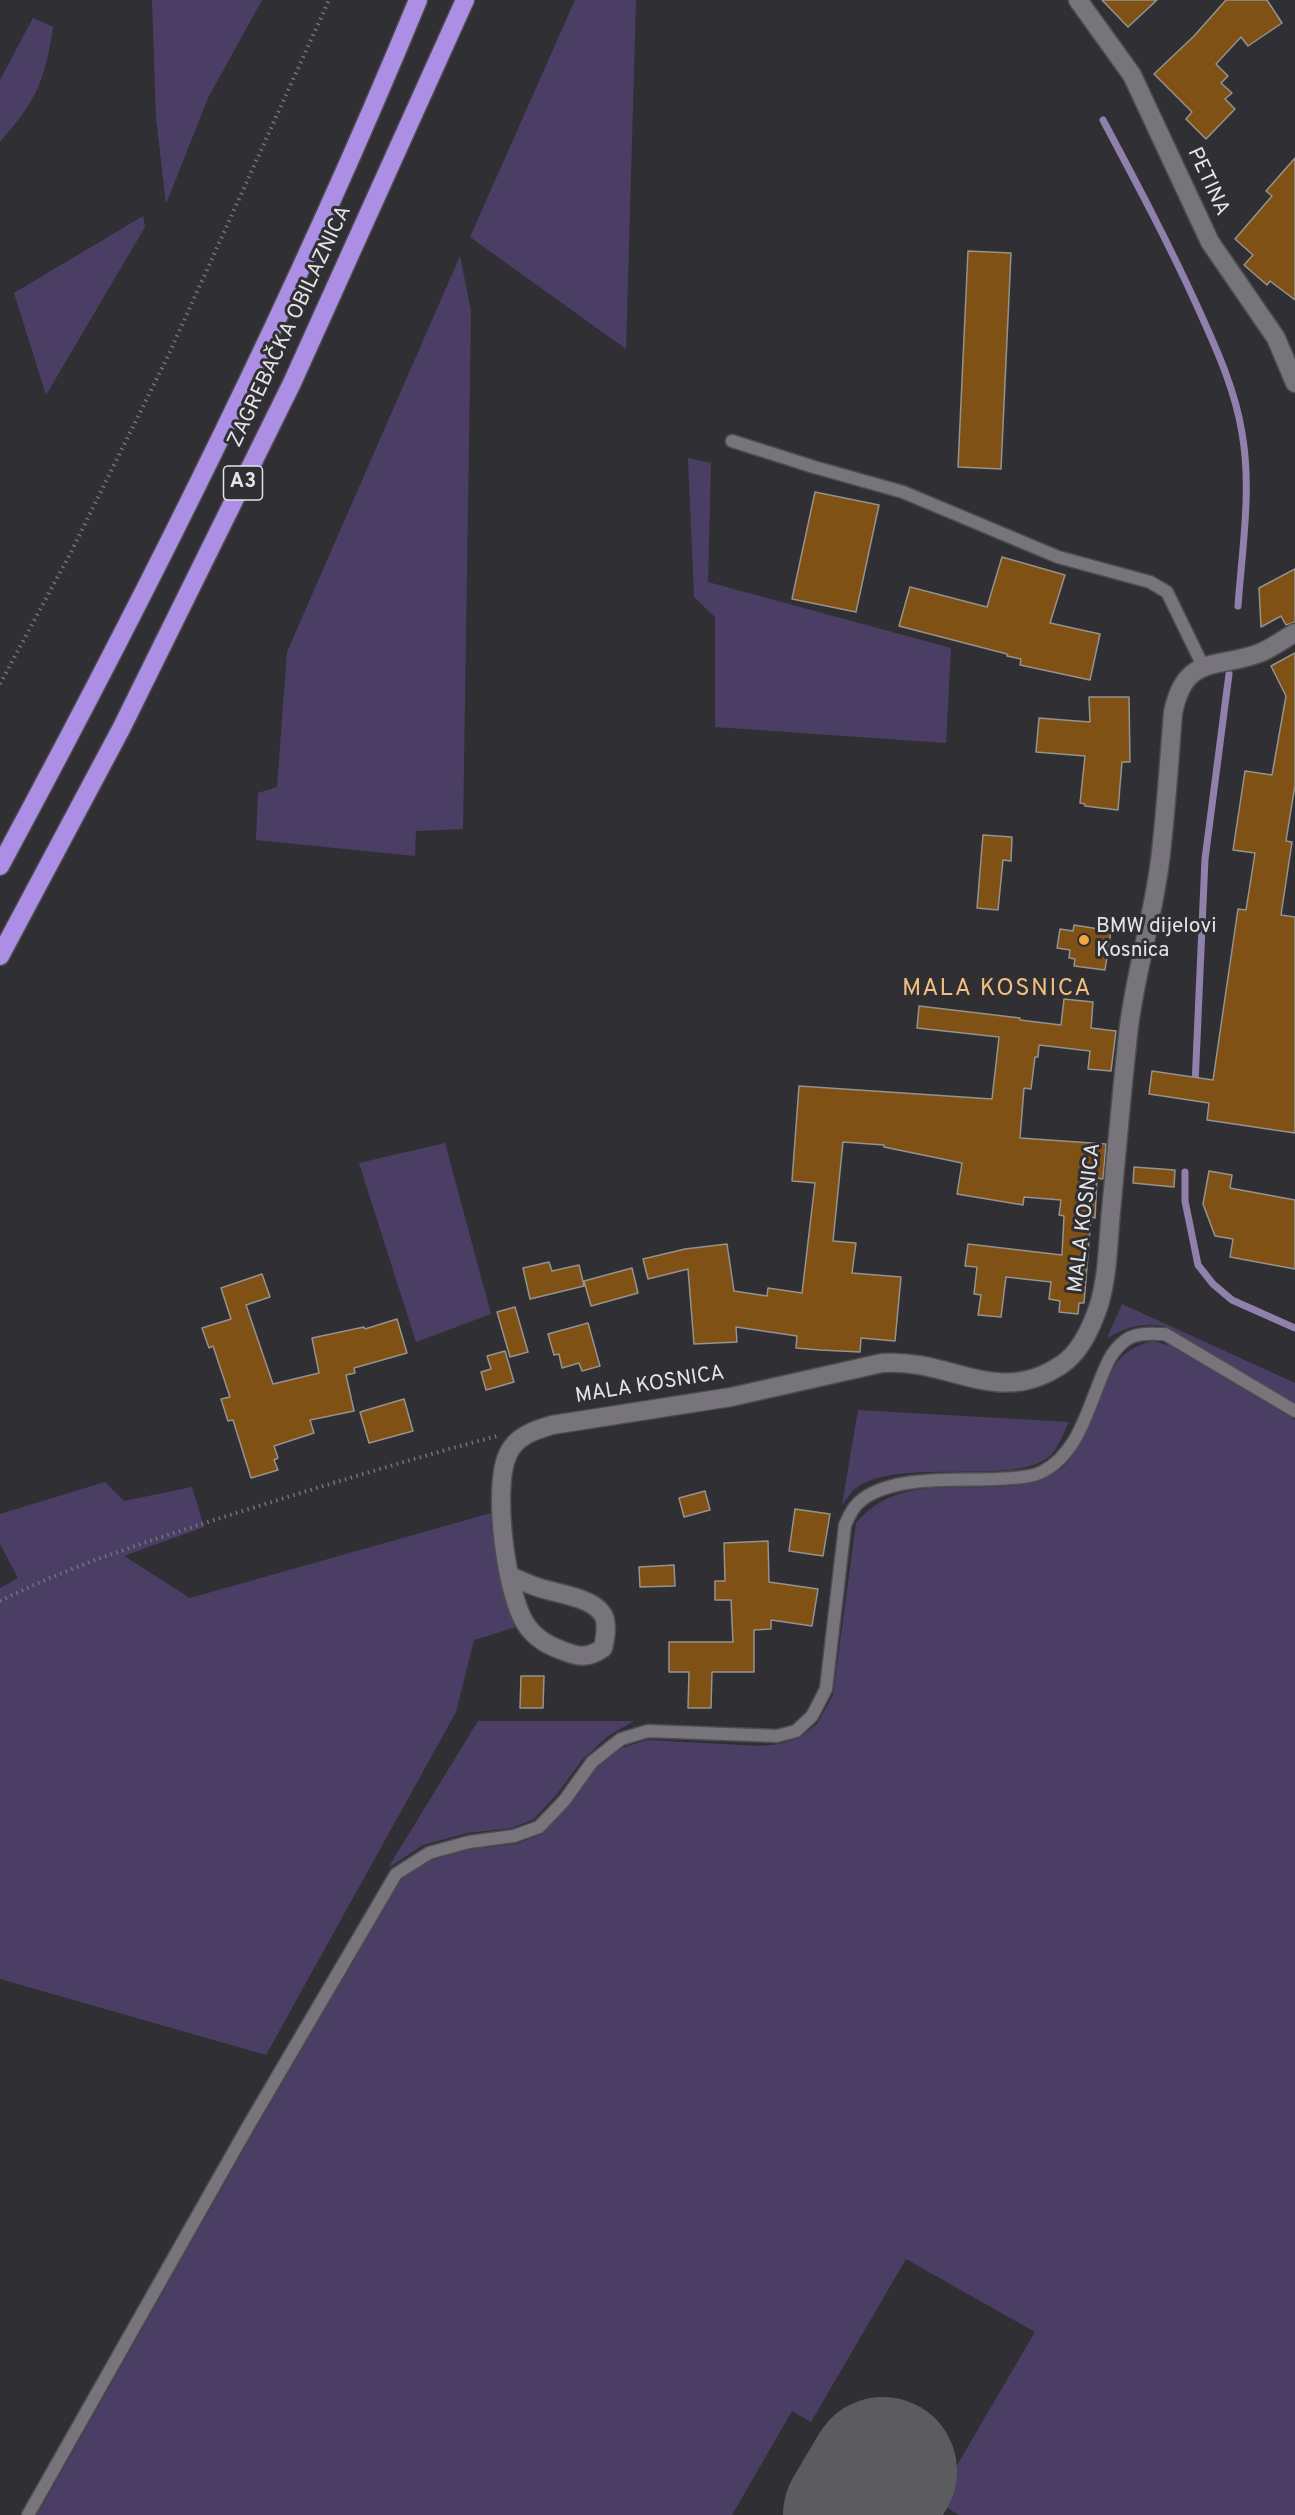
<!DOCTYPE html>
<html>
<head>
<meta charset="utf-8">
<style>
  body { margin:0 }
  canvas { display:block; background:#302f33 }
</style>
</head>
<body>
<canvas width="1295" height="2515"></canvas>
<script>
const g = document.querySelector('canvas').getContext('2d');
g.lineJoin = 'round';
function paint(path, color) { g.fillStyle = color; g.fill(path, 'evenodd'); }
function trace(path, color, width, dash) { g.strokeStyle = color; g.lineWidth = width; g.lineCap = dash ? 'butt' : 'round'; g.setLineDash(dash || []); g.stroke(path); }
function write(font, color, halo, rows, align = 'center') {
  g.font = font + ' Overpass,sans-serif'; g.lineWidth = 6; g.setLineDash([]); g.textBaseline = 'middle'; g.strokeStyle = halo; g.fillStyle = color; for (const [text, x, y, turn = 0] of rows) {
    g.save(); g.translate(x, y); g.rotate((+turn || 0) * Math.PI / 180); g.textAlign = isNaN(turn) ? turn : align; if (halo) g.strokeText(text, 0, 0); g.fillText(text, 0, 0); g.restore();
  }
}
paint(new Path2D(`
  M 152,0 L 262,0 L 208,98 L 166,204 L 156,118 Z
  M 575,0 L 636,0 L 626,349 L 470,237 Z
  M 33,18 L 53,27 C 45,81 36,101 0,142 L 0,80 Z
  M 143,216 L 145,227 L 46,395 L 14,293 Z
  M 460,256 L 471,311 L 463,829 L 416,831 L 415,856 L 256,840 L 258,793 L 277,787 L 287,652 Z
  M 688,458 L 711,463 L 708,582 L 951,648 L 946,743 L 715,727 L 715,617 L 694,597 Z
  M 445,1143 L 491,1314 L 416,1342 L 359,1163 Z
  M 1122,1304 L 1295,1383 L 1295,1404 L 1165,1326 C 1140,1323 1129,1326 1107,1338 Z
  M 1153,1341 L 1171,1346 L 1295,1420 L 1295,2515 L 959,2515 L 936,2501 L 1035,2332 L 906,2259 L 811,2422 L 792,2411 L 732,2515 L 37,2515 L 253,2133 L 401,1880 L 426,1862 L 472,1849 L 516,1844 L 542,1834 L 570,1804 L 593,1771 L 622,1748 L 647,1740 L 759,1746 L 780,1744 L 799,1738 L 817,1724 L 833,1695 L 856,1523 C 910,1458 1000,1511 1062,1468 C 1066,1465 1070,1459 1073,1454 C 1103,1416 1097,1352 1153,1341 Z
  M 858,1410 L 1069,1422 C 1064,1432 1059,1446 1052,1454 C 1019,1488 904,1456 857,1487 C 851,1491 846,1500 842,1505 Z
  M 105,1482 L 124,1501 L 192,1487 L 204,1527 L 124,1556 L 190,1598 L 491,1513 C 495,1553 502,1589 516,1627 L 474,1640 L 456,1712 L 266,2055 L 0,1979 L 0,1588 L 18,1578 L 0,1544 L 0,1514 Z
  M 478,1721 L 634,1721 L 608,1736 L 582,1760 L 557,1794 L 534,1819 L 512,1828 L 467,1833 L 423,1845 L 388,1868 Z`), '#4b3e65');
trace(new Path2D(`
  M 1103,120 C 1136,182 1169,244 1198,308 C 1216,348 1235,389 1242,433 C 1252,489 1242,550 1238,606
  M 1195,1085 L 1205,859 L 1229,674
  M 1185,1172 L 1185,1201 L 1198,1265 L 1213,1284 L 1232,1300 L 1295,1328`), '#9081ac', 7);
trace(new Path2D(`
  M 857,2515 L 883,2471`), '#5c5c60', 148);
const building = new Path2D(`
  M 1102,0 L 1157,0 L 1128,27 Z
  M 1226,0 L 1267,0 L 1282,23 L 1248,46 L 1241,37 L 1216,64 L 1228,76 L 1221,83 L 1232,93 L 1225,99 L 1235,109 L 1206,139 L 1186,119 L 1192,112 L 1154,74 L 1194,36 Z
  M 1295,158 L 1295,300 L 1270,281 L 1267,285 L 1244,265 L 1253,255 L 1235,239 L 1272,196 L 1266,191 Z
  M 968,251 L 1011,253 L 1001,469 L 958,467 Z
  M 815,492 L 879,505 L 856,612 L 792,599 Z
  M 1002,557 L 1065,575 L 1050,623 L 1100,634 L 1090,680 L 1020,665 L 1021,659 L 1007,656 L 1007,654 L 899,626 L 910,587 L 987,607 Z
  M 1295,569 L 1295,622 L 1286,625 L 1281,616 L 1261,627 L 1259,588 Z
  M 1295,653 L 1295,785 L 1286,841 L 1292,842 L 1281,915 L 1295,917 L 1295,1133 L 1207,1120 L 1209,1103 L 1149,1094 L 1152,1071 L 1213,1080 L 1238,909 L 1246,910 L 1255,853 L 1233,850 L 1245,771 L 1272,775 L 1286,696 L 1271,666 Z
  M 1089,697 L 1129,697 L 1130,762 L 1122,762 L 1118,810 L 1085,806 L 1085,804 L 1080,803 L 1085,756 L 1036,752 L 1039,718 L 1090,722 Z
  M 983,835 L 1012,837 L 1011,861 L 1003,860 L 998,910 L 977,908 Z
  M 1074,925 L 1111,931 L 1105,970 L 1074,966 L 1075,959 L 1069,958 L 1070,950 L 1057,948 L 1060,929 L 1073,931 Z
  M 1064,999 L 1093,1002 L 1091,1028 L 1116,1031 L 1111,1071 L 1088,1069 L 1090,1051 L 1039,1045 L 1038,1057 L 1035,1057 L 1031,1089 L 1024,1088 L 1020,1138 L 1106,1144 L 1103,1179 L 1097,1178 L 1095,1218 L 1091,1217 L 1084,1303 L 1079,1303 L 1078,1314 L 1059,1312 L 1060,1301 L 1049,1299 L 1051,1282 L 1006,1277 L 1001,1317 L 978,1315 L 981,1295 L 974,1294 L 977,1267 L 965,1266 L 968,1244 L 1062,1255 L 1064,1216 L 1059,1215 L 1061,1200 L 1024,1197 L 1023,1205 L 957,1194 L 962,1163 L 884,1147 L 884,1145 L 843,1142 L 833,1241 L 856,1243 L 852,1273 L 901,1277 L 895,1341 L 861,1338 L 860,1352 L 820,1350 L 796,1348 L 797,1336 L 736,1327 L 737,1342 L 694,1344 L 688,1269 L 648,1279 L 643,1259 L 685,1249 L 727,1244 L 734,1291 L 767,1296 L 768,1288 L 802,1293 L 815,1183 L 792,1181 L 799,1086 L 992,1099 L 999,1037 L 917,1028 L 919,1006 L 1020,1018 L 1020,1020 L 1061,1025 Z
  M 1134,1167 L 1175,1170 L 1174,1187 L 1133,1183 Z
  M 1209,1171 L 1232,1175 L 1230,1188 L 1295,1200 L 1295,1269 L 1230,1257 L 1233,1239 L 1215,1236 L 1203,1204 Z
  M 549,1262 L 552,1271 L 579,1265 L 584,1286 L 530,1299 L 523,1268 Z
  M 632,1268 L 638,1293 L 591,1306 L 584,1281 Z
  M 262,1274 L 270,1297 L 246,1305 L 273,1384 L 319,1373 L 312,1338 L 364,1327 L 365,1329 L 397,1319 L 407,1353 L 354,1368 L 355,1373 L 346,1375 L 354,1411 L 310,1420 L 314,1433 L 274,1446 L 278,1458 L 274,1460 L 278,1470 L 251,1478 L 233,1420 L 228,1421 L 221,1399 L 230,1397 L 213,1346 L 209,1348 L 202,1328 L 231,1319 L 221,1288 Z
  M 515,1307 L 528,1352 L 510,1357 L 497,1312 Z
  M 588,1323 L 600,1366 L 582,1371 L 579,1363 L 562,1368 L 559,1354 L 554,1355 L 548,1334 Z
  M 505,1351 L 514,1382 L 486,1390 L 481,1372 L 491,1369 L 487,1356 Z
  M 404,1399 L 413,1431 L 369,1443 L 360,1412 Z
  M 705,1491 L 710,1510 L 684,1517 L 679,1498 Z
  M 795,1509 L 830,1514 L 823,1556 L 789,1551 Z
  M 768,1541 L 769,1582 L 818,1589 L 812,1626 L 771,1620 L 771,1629 L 754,1630 L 754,1672 L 712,1672 L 711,1708 L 688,1708 L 689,1672 L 669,1672 L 669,1642 L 733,1642 L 731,1600 L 715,1600 L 715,1581 L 725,1581 L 724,1543 Z
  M 674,1565 L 675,1586 L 640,1587 L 639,1567 Z
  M 521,1676 L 544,1676 L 543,1708 L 520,1708 Z`);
paint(building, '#805115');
trace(building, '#96928d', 1.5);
const lane = new Path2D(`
  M 732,441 L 814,467 L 903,492 L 1058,557 L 1150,582 L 1167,592 L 1203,666
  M 28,2515 L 246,2130 L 396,1874 L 429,1853 L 469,1842 L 514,1836 L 539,1827 L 564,1801 L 592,1762 L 621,1739 L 648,1731 L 777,1736 L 796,1731 L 812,1716 L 826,1689 L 845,1525 C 849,1515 854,1505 863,1499 C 896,1475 957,1481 997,1479 C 1010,1478 1030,1478 1042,1472 C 1077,1454 1087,1412 1101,1378 C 1107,1363 1112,1350 1126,1340 C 1137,1332 1153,1334 1165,1334 L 1295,1411`);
const street = new Path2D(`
  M 510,1576 C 520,1580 530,1585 540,1588 C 558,1594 600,1598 605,1620 C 607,1630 605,1639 603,1648 C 587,1659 578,1657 561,1650 C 547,1645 533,1636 525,1623 C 506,1592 492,1487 508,1454 C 516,1436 535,1430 552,1425 L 731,1397 L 882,1363 C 951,1358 997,1408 1061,1365 C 1080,1353 1092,1326 1099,1305 C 1108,1275 1108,1242 1111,1211 C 1117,1149 1122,1087 1129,1026 C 1136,971 1153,917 1160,861 C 1166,812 1169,762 1173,713 C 1185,652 1219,670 1262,652 C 1273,647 1284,639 1295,633`);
const secondary = new Path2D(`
  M 1078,0 L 1132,75 L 1210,242 L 1276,338 L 1295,383`);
const highway = new Path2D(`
  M 0,866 C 152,584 296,296 418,0
  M 0,956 L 121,729 L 292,383 L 465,0`);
trace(lane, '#4d4c50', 15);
trace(street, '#4d4c50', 21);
trace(secondary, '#4d4c50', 21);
trace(highway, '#4d4c50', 21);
trace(new Path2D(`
  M 0,684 L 70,554 L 168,356 L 329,0
  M 0,1601 C 74,1564 152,1540 230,1515 C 319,1487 407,1460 497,1436`), '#747377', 4, [1.5, 4.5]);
trace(lane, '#77757b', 12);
trace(street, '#77757b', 18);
trace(secondary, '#77757b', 18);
trace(highway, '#ac8fe5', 18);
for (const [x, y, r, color] of [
  [1084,940,6,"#f3a443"]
]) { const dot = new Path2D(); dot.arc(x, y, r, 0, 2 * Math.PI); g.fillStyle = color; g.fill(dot); trace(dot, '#302f33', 2); }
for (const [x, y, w] of [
  [243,483,39]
]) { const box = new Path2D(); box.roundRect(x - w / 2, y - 17, w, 34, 4.5); g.fillStyle = '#302f33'; g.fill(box); trace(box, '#e5e4e7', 1.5); }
write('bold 20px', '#e5e4e7', null, [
  ["A3",243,483]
]);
write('21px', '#e5e4e7', '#302f33', [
  ["PETINA",1207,182,65],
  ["ZAGREBAČKA OBILAZNICA",291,327,-65],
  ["MALA KOSNICA",1086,1218,-83],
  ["MALA KOSNICA",650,1386,-9]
]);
write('21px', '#e5e4e7', '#302f33', [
  ["BMW dijelovi",1096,928],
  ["Kosnica",1096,952]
], 'left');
g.letterSpacing = '1.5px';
write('24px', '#f5be81', '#302f33', [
  ["MALA KOSNICA",997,990]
]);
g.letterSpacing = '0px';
</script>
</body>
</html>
